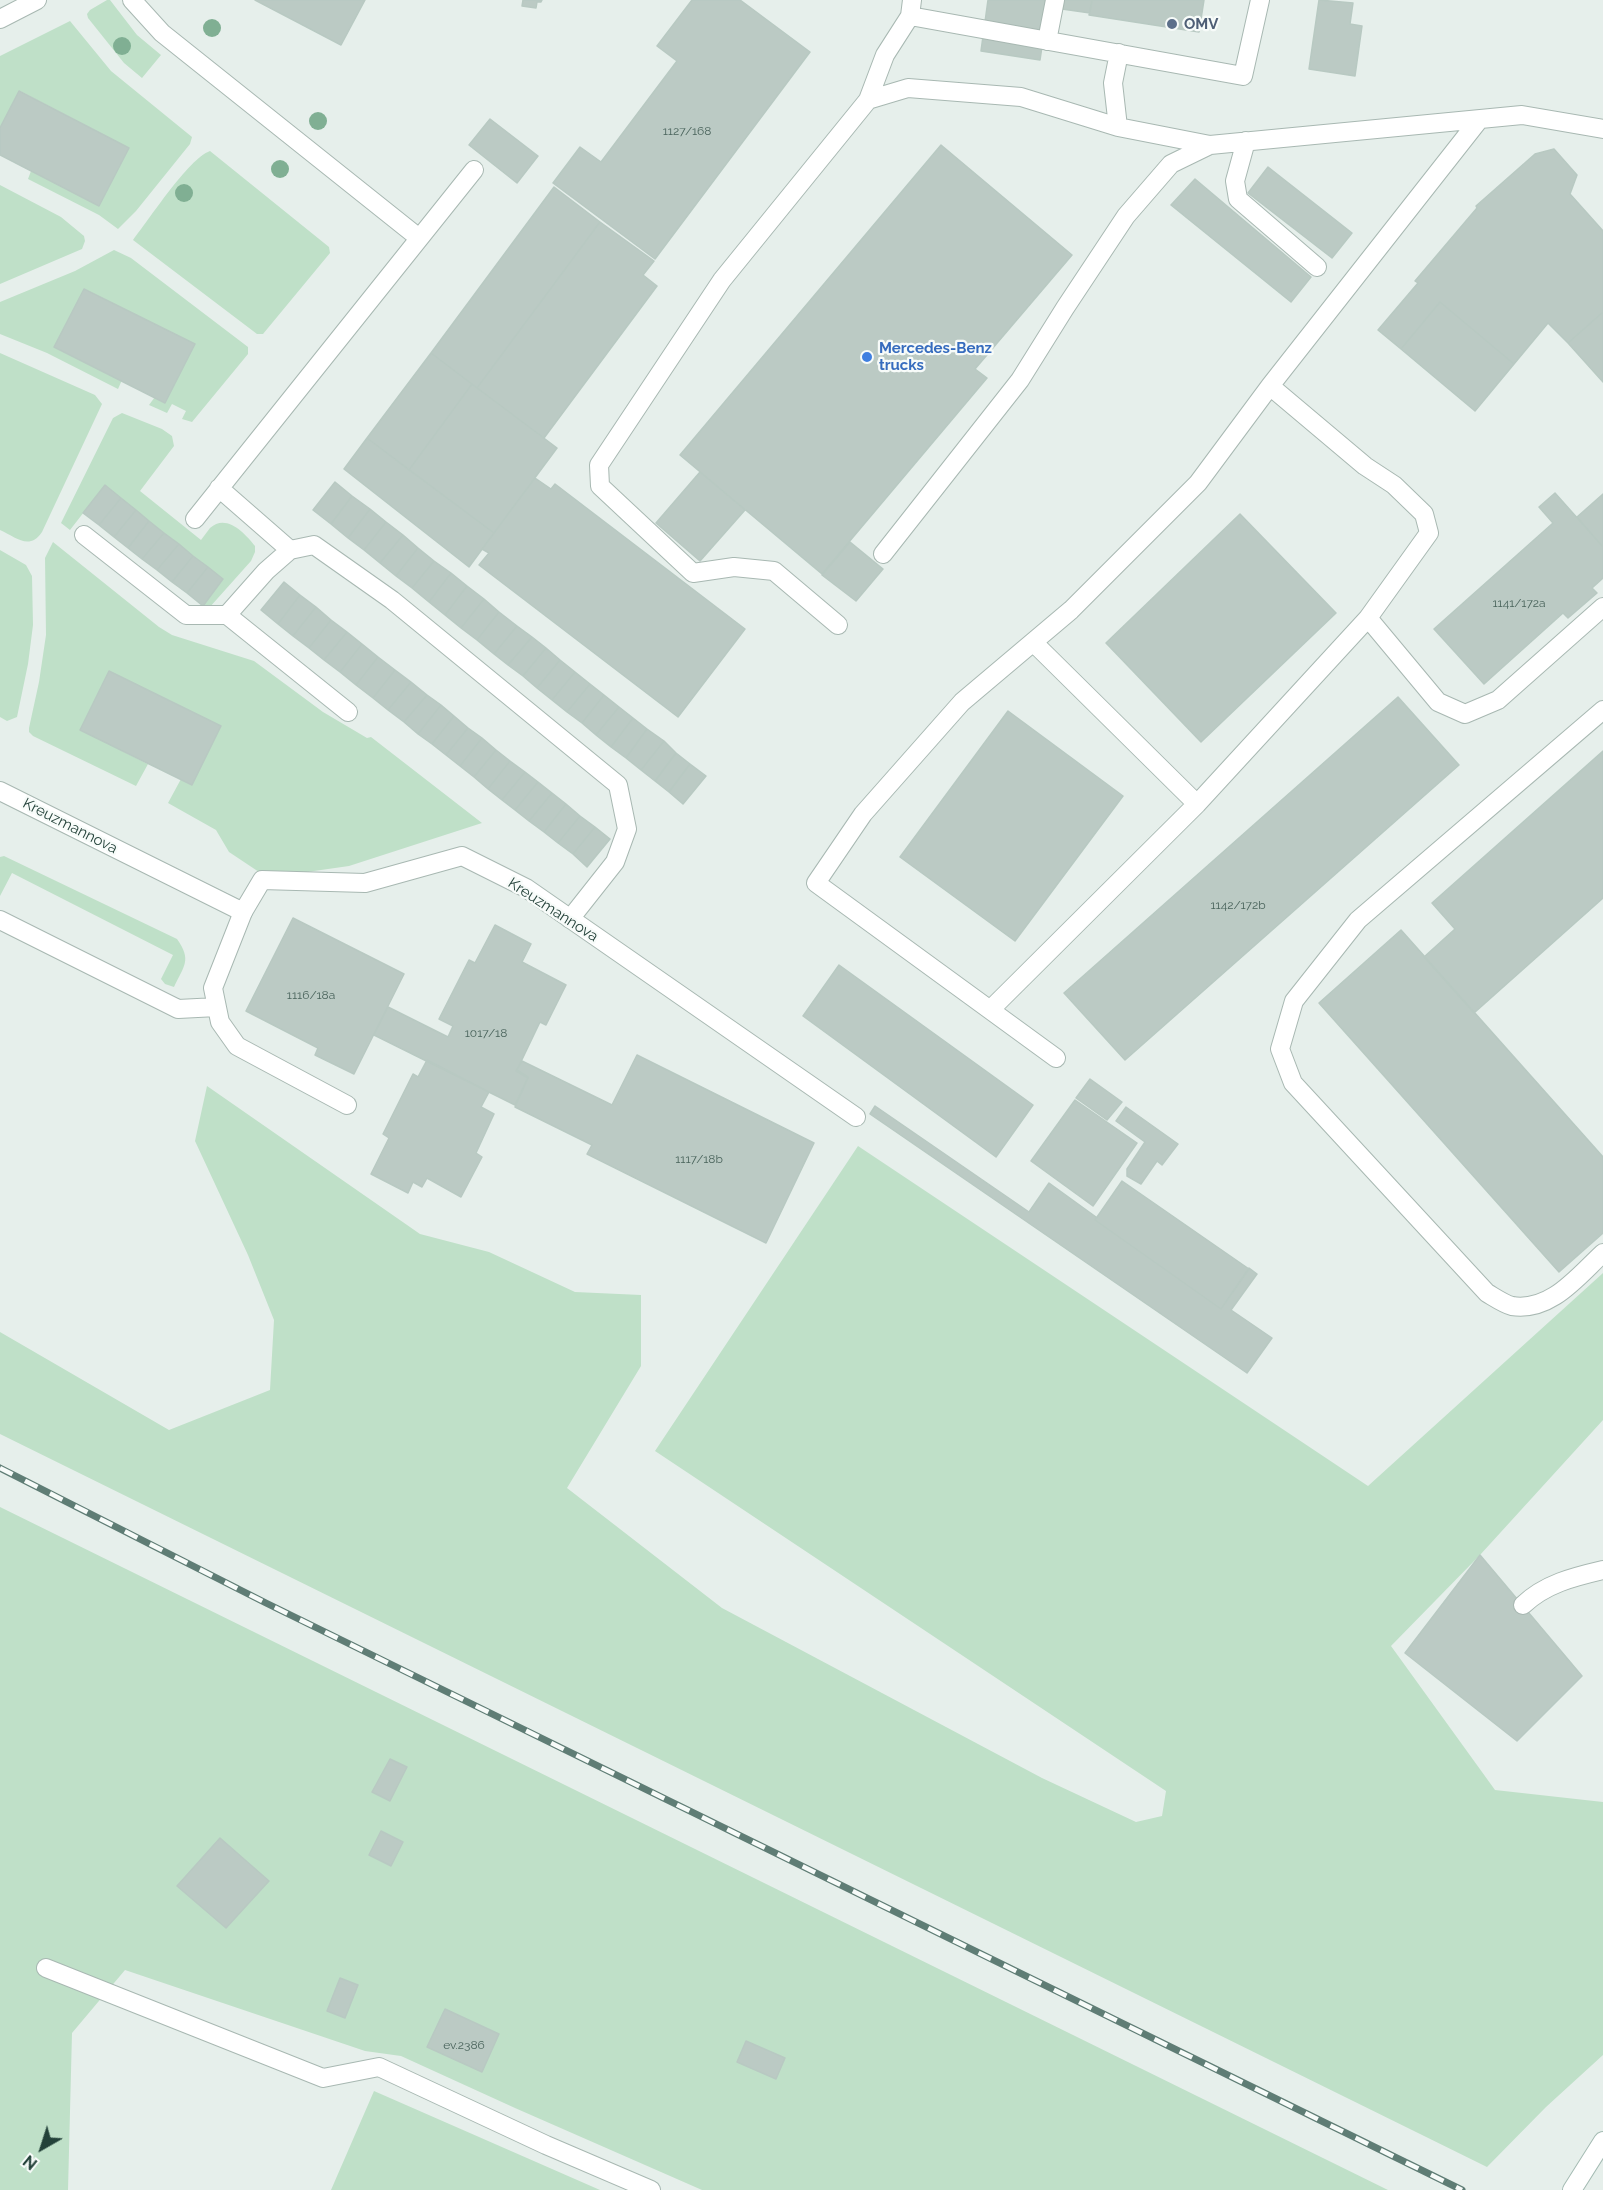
<!DOCTYPE html>
<html>
<head>
<meta charset="utf-8">
<style>
  body { margin:0 }
  #map { position:relative; width:1603px; height:2190px; overflow:hidden; background:#e6efeb; font-family:Raleway,sans-serif }
  canvas { display:block }
  .north { position:absolute; left:12px; top:2118px; width:60px; height:60px; -webkit-text-stroke:4px #f7fbf9; paint-order:stroke; rotate:219deg; font-size:16px; font-weight:700; line-height:24px; text-align:center; color:#24423a }
  .north::after { content:''; display:block; margin:auto; width:21px; height:27px; background:#24423a; clip-path:polygon(50% 0,100% 100%,50% 72%,0 100%) }
</style>
</head>
<body>
<div id="map">
<canvas width="1603" height="2190"></canvas>
<div class="north">N</div>
</div>
<script>
const g = document.querySelector('canvas').getContext('2d');
g.lineJoin = 'round';
function paint(path, color) { g.fillStyle = color; g.fill(path, 'evenodd'); }
function trace(path, color, width, dash) { g.strokeStyle = color; g.lineWidth = width; g.lineCap = dash ? 'butt' : 'round'; g.setLineDash(dash || []); g.stroke(path); }
function write(font, color, halo, rows, align = 'center') {
  g.font = font + ' Raleway,sans-serif'; g.lineWidth = 4.5; g.setLineDash([]); g.textBaseline = 'middle'; g.strokeStyle = halo; g.fillStyle = color; for (const [text, x, y, turn = 0] of rows) {
    g.save(); g.translate(x, y); g.rotate((+turn || 0) * Math.PI / 180); g.textAlign = isNaN(turn) ? turn : align; if (halo) g.strokeText(text, 0, 0); g.fillText(text, 0, 0); g.restore();
  }
}
paint(new Path2D(`
  M 107,0 L 110,0 L 137,35 L 161,55 L 142,78 L 124,63 L 88,18 L 87,14 L 90,10 Z
  M 70,21 L 111,71 L 192,137 L 190,144 L 136,211 L 118,229 L 99,215 L 28,179 L 31,171 L 99,206 L 129,148 L 20,91 L 0,128 L 0,56 Z
  M 210,151 L 329,247 L 330,253 L 263,334 L 257,334 L 133,240 C 149,220 188,159 210,151 Z
  M 0,185 L 61,217 L 84,236 L 85,241 L 82,249 L 0,284 Z
  M 114,250 L 131,258 L 248,347 L 248,354 L 192,422 L 182,419 L 186,411 L 172,404 L 167,413 L 149,405 L 194,344 L 84,289 L 55,347 L 122,380 L 118,389 L 47,353 L 0,334 L 0,302 L 75,271 Z
  M 0,353 L 95,395 L 102,404 L 42,532 C 29,551 16,537 0,530 Z
  M 122,413 L 162,429 L 172,436 L 174,446 L 140,491 L 201,540 C 204,536 207,532 210,528 C 226,513 245,533 255,546 L 255,552 L 251,561 L 209,608 L 203,606 L 221,581 L 105,485 L 70,530 L 61,523 L 113,418 Z
  M 53,542 L 159,627 L 172,635 L 254,661 L 323,712 L 367,738 L 371,737 L 482,823 L 349,866 L 293,874 L 259,872 L 229,852 L 216,830 L 168,803 L 181,779 L 81,730 L 148,764 L 136,786 L 33,736 L 29,732 L 29,728 L 39,682 L 46,635 L 45,558 Z
  M 0,550 L 26,565 L 32,576 L 33,625 L 28,664 L 17,717 L 7,721 L 0,717 Z
  M 4,856 L 177,939 C 192,960 184,966 174,987 L 165,984 L 161,979 L 173,955 L 12,873 L 0,896 L 0,857 Z
  M 207,1086 L 420,1234 L 489,1252 L 575,1292 L 641,1295 L 641,1366 L 567,1488 L 722,1608 L 1042,1778 L 1136,1822 L 1162,1816 L 1166,1791 L 655,1451 L 858,1146 L 1368,1486 L 1603,1273 L 1603,1420 L 1480,1555 L 1391,1646 L 1495,1790 L 1603,1802 L 1603,2055 L 1546,2107 L 1487,2167 L 0,1434 L 0,1332 L 169,1430 L 270,1390 L 274,1320 L 248,1255 L 195,1141 Z
  M 0,1507 L 1388,2190 L 702,2190 L 515,2108 L 401,2056 L 365,2051 L 125,1970 L 72,2033 L 68,2190 L 0,2190 Z
  M 374,2091 L 600,2190 L 331,2190 Z`), '#bfe0c8');
const building = new Path2D(`
  M 255,0 L 365,0 L 341,45 Z
  M 523,0 L 542,0 L 541,2 L 537,2 L 536,8 L 522,6 Z
  M 692,0 L 740,0 L 810,52 L 655,259 L 553,183 L 580,147 L 601,162 L 677,61 L 657,46 Z
  M 988,0 L 1049,0 L 1040,60 L 981,51 Z
  M 1049,0 L 1092,0 L 1090,13 L 1048,7 Z
  M 1092,0 L 1204,0 L 1199,32 L 1089,15 Z
  M 1319,0 L 1353,3 L 1350,24 L 1362,26 L 1355,76 L 1309,69 Z
  M 19,91 L 129,148 L 99,206 L 0,155 L 0,128 Z
  M 490,119 L 538,156 L 517,183 L 469,145 Z
  M 941,145 L 1072,255 L 975,369 L 987,378 L 822,574 L 680,455 Z
  M 1554,149 L 1577,175 L 1570,194 L 1603,231 L 1603,312 L 1568,343 L 1548,323 L 1514,364 L 1440,302 L 1401,349 L 1378,330 L 1418,283 L 1415,281 L 1477,208 L 1476,206 L 1535,154 Z
  M 1268,167 L 1352,233 L 1332,258 L 1248,193 Z
  M 1195,179 L 1311,277 L 1291,302 L 1171,205 Z
  M 554,187 L 600,222 L 477,388 L 431,353 Z
  M 600,222 L 654,261 L 643,275 L 657,286 L 544,438 L 477,388 Z
  M 84,289 L 195,344 L 165,403 L 54,347 Z
  M 1440,302 L 1514,364 L 1475,411 L 1401,349 Z
  M 1603,312 L 1603,382 L 1568,343 Z
  M 431,353 L 472,384 L 409,470 L 367,438 Z
  M 472,384 L 557,448 L 494,533 L 409,470 Z
  M 367,438 L 494,533 L 469,567 L 344,469 Z
  M 700,472 L 745,510 L 700,561 L 656,523 Z
  M 535,478 L 551,489 L 555,484 L 745,629 L 678,717 L 479,565 L 489,553 L 482,549 Z
  M 335,482 L 352,496 L 331,524 L 313,510 Z
  M 105,485 L 121,498 L 99,525 L 83,513 Z
  M 1555,493 L 1603,547 L 1603,578 L 1592,588 L 1597,593 L 1568,618 L 1563,613 L 1484,684 L 1434,629 L 1553,523 L 1539,507 Z
  M 1603,494 L 1603,545 L 1602,546 L 1577,517 Z
  M 352,496 L 370,509 L 348,538 L 331,524 Z
  M 121,498 L 136,510 L 114,537 L 99,525 Z
  M 370,509 L 386,522 L 364,550 L 348,538 Z
  M 136,510 L 149,521 L 128,548 L 114,537 Z
  M 1240,514 L 1336,613 L 1201,742 L 1106,643 Z
  M 149,521 L 164,533 L 142,559 L 128,548 Z
  M 386,522 L 403,535 L 380,563 L 364,550 Z
  M 164,533 L 179,544 L 157,570 L 142,559 Z
  M 403,535 L 418,548 L 396,576 L 380,563 Z
  M 850,542 L 883,569 L 856,601 L 822,575 Z
  M 179,544 L 193,556 L 172,582 L 157,570 Z
  M 418,548 L 434,561 L 412,588 L 396,576 Z
  M 193,556 L 208,567 L 187,593 L 172,582 Z
  M 434,561 L 451,573 L 429,602 L 412,588 Z
  M 208,567 L 223,579 L 203,606 L 187,593 Z
  M 451,573 L 467,586 L 445,615 L 429,602 Z
  M 284,582 L 300,595 L 278,624 L 261,610 Z
  M 467,586 L 484,599 L 461,628 L 445,615 Z
  M 300,595 L 316,607 L 293,636 L 278,624 Z
  M 484,599 L 499,612 L 477,640 L 461,628 Z
  M 316,607 L 331,620 L 309,648 L 293,636 Z
  M 499,612 L 517,626 L 494,654 L 477,640 Z
  M 331,620 L 347,632 L 324,660 L 309,648 Z
  M 517,626 L 532,637 L 508,665 L 494,654 Z
  M 347,632 L 362,644 L 340,672 L 324,660 Z
  M 532,637 L 546,648 L 523,676 L 508,665 Z
  M 362,644 L 378,657 L 356,685 L 340,672 Z
  M 546,648 L 560,660 L 537,688 L 523,676 Z
  M 378,657 L 395,670 L 373,698 L 356,685 Z
  M 560,660 L 575,672 L 552,700 L 537,688 Z
  M 395,670 L 411,682 L 388,710 L 373,698 Z
  M 109,671 L 221,726 L 192,785 L 80,730 Z
  M 575,672 L 590,684 L 567,712 L 552,700 Z
  M 411,682 L 427,695 L 404,722 L 388,710 Z
  M 590,684 L 604,695 L 582,723 L 567,712 Z
  M 427,695 L 441,705 L 418,734 L 404,722 Z
  M 604,695 L 619,707 L 596,735 L 582,723 Z
  M 1398,697 L 1459,765 L 1125,1060 L 1064,993 Z
  M 441,705 L 454,716 L 432,744 L 418,734 Z
  M 619,707 L 633,718 L 611,747 L 596,735 Z
  M 1008,711 L 1123,796 L 1015,941 L 900,857 Z
  M 454,716 L 468,728 L 446,755 L 432,744 Z
  M 633,718 L 647,729 L 626,758 L 611,747 Z
  M 468,728 L 482,738 L 460,766 L 446,755 Z
  M 647,729 L 664,741 L 641,770 L 626,758 Z
  M 482,738 L 496,750 L 474,777 L 460,766 Z
  M 664,741 L 676,753 L 655,781 L 641,770 Z
  M 496,750 L 510,761 L 488,789 L 474,777 Z
  M 1603,751 L 1603,898 L 1474,1013 L 1424,957 L 1455,929 L 1432,903 Z
  M 676,753 L 690,764 L 669,792 L 655,781 Z
  M 510,761 L 525,772 L 502,800 L 488,789 Z
  M 690,764 L 706,776 L 683,804 L 669,792 Z
  M 525,772 L 538,782 L 515,810 L 502,800 Z
  M 538,782 L 552,793 L 529,821 L 515,810 Z
  M 552,793 L 566,804 L 544,832 L 529,821 Z
  M 566,804 L 580,816 L 558,843 L 544,832 Z
  M 580,816 L 595,827 L 573,854 L 558,843 Z
  M 595,827 L 610,839 L 587,867 L 573,854 Z
  M 293,918 L 404,974 L 354,1074 L 315,1055 L 318,1048 L 246,1011 Z
  M 495,925 L 531,944 L 522,962 L 566,985 L 546,1025 L 540,1022 L 517,1070 L 528,1077 L 515,1105 L 374,1035 L 388,1007 L 448,1037 L 453,1026 L 439,1019 L 469,960 L 475,963 Z
  M 1401,930 L 1603,1157 L 1603,1233 L 1559,1272 L 1319,1003 Z
  M 839,965 L 1033,1105 L 996,1157 L 803,1016 Z
  M 637,1055 L 814,1143 L 766,1243 L 587,1154 L 592,1145 L 515,1107 L 528,1078 L 516,1071 L 522,1061 L 612,1105 Z
  M 427,1060 L 489,1092 L 481,1107 L 494,1114 L 476,1153 L 482,1157 L 461,1197 L 427,1178 L 422,1187 L 413,1182 L 408,1193 L 371,1174 L 389,1138 L 383,1134 L 413,1074 L 418,1077 Z
  M 1090,1079 L 1122,1102 L 1107,1120 L 1076,1098 Z
  M 1075,1100 L 1137,1143 L 1093,1206 L 1031,1161 Z
  M 875,1106 L 1029,1212 L 1049,1183 L 1096,1217 L 1095,1220 L 1221,1309 L 1249,1268 L 1257,1274 L 1231,1310 L 1272,1338 L 1247,1373 L 870,1114 Z
  M 1126,1107 L 1178,1144 L 1162,1165 L 1157,1161 L 1141,1184 L 1127,1176 L 1127,1169 L 1145,1142 L 1116,1121 Z
  M 1122,1181 L 1249,1269 L 1221,1309 L 1095,1220 Z
  M 1480,1555 L 1582,1676 L 1517,1741 L 1405,1653 Z
  M 390,1759 L 407,1767 L 390,1801 L 372,1792 Z
  M 381,1831 L 403,1842 L 391,1866 L 369,1855 Z
  M 220,1838 L 269,1881 L 226,1928 L 177,1886 Z
  M 340,1978 L 358,1985 L 345,2018 L 327,2011 Z
  M 445,2009 L 499,2034 L 482,2072 L 427,2047 Z
  M 746,2041 L 785,2058 L 776,2079 L 737,2062 Z`);
paint(building, '#bbcac4');
trace(building, '#b8c9c2', 1.5);
const service = new Path2D(`
  M 132,0 L 162,33 L 419,238
  M 912,0 L 910,16 L 1243,76 L 1260,0
  M 1047,41 L 1055,0
  M 868,100 L 885,55 L 910,16
  M 1118,127 L 1113,83 L 1119,53
  M 1246,141 L 1235,181 L 1238,199 L 1317,267
  M 219,488 L 290,550
  M 195,519 L 474,170
  M 84,535 L 186,615 L 227,615 L 266,571 L 290,550 L 314,545 L 392,600 L 618,785 L 627,829 L 615,862 L 570,919
  M 883,554 L 1020,380 L 1065,308 L 1126,216 L 1171,164 L 1210,145
  M 227,615 L 348,712
  M 1368,618 L 1438,702 L 1465,714 L 1498,700 L 1603,607
  M 838,625 L 774,571 L 734,567 L 693,573 L 600,486 L 599,465 L 722,280 L 868,100 L 908,88 L 1021,97 L 1118,127 L 1210,145 L 1522,115 L 1603,129
  M 1033,642 L 1197,804
  M 1603,710 L 1358,920 L 1294,1001 L 1280,1049 L 1293,1083 L 1487,1293 C 1494,1297 1504,1304 1512,1306 C 1551,1312 1578,1276 1603,1253
  M 243,912 L 213,988 L 220,1022 L 237,1046 L 347,1105
  M 0,920 L 178,1009 L 217,1007
  M 991,1009 L 1197,804 L 1368,618 L 1429,533 L 1424,514 L 1394,485 L 1365,466 L 1270,386
  M 1056,1058 L 816,883 L 863,814 L 962,702 L 1071,610 L 1198,483 L 1270,386 L 1479,120
  M 1523,1605 C 1545,1584 1573,1577 1603,1570
  M 46,1968 L 323,2078 L 379,2067 L 546,2145 L 651,2190`);
const minor = new Path2D(`
  M 0,19 L 37,0
  M 0,791 L 243,912 L 262,880 L 365,883 L 462,856 L 526,888 L 856,1117`);
const secondary = new Path2D(`
  M 1572,2190 L 1603,2141`);
trace(service, '#a8b8b2', 20);
trace(minor, '#a8b8b2', 20);
trace(secondary, '#a4bbb3', 20);
trace(service, '#fff', 18);
trace(minor, '#fff', 18);
trace(secondary, '#fff', 18);
const rail = new Path2D(`
  M 0,1468 L 266,1603 L 1462,2190`);
trace(rail, '#5f7d75', 7);
trace(rail, '#f7fbf9', 4.5, [14]);
g.fillStyle = '#80af93';
for (const [x, y] of [
  [212,28],
  [122,46],
  [318,121],
  [280,169],
  [184,193]
]) { g.beginPath(); g.arc(x, y, 9, 0, 2 * Math.PI); g.fill(); }
for (const [x, y, r, color] of [
  [1172,24,6,"#5c6f8a"],
  [867,357,6,"#3f7fe0"]
]) { const dot = new Path2D(); dot.arc(x, y, r, 0, 2 * Math.PI); g.fillStyle = color; g.fill(dot); trace(dot, '#f7fbf9', 2); }
write('12px', '#4a645c', null, [
  ["1127/168",687,131],
  ["1141/172a",1519,603],
  ["1142/172b",1238,905],
  ["1116/18a",311,995],
  ["1017/18",486,1033],
  ["1117/18b",699,1159],
  ["ev.2386",464,2045]
]);
write('bold 15px', '#4e5e75', '#f7fbf9', [
  ["OMV",1184,24]
], 'left');
write('bold 15px', '#366cbe', '#f7fbf9', [
  ["Mercedes-Benz",879,348],
  ["trucks",879,365]
], 'left');
write('15px', '#24423a', '#f7fbf9', [
  ["Kreuzmannova",70,826,27],
  ["Kreuzmannova",553,910,33]
]);
</script>
</body>
</html>
